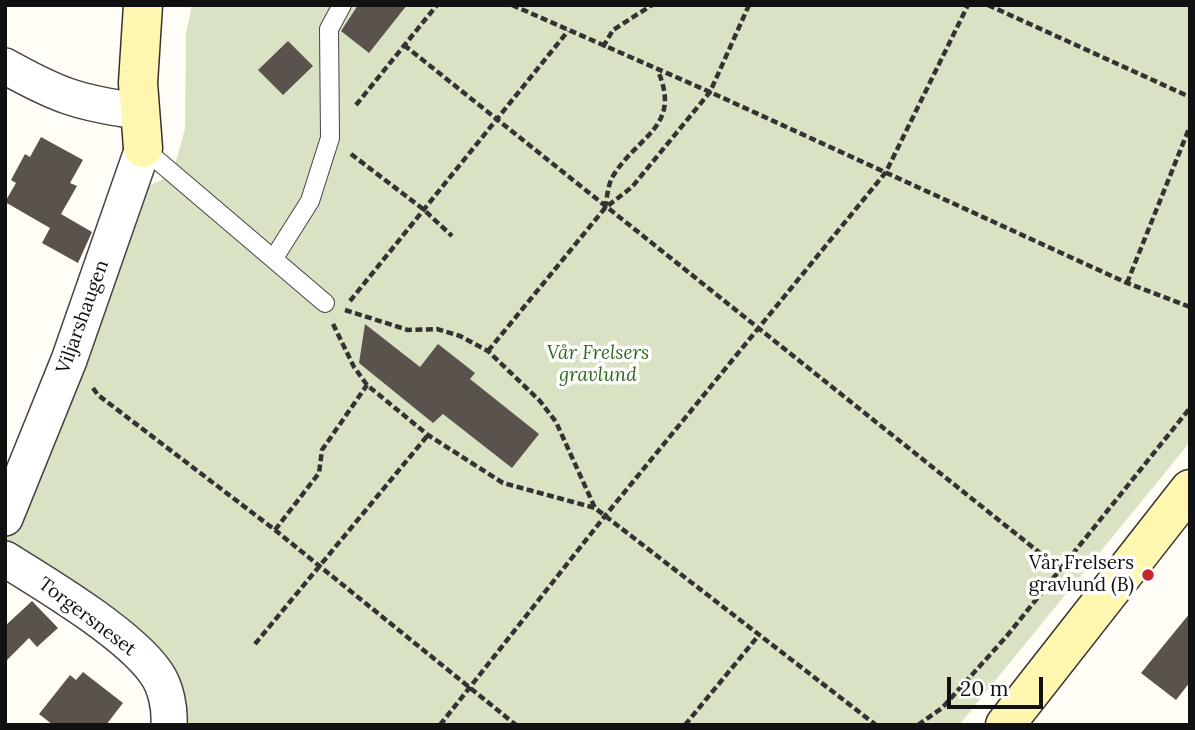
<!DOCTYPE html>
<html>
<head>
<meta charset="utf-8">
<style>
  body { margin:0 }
  #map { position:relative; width:1195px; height:730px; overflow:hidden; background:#fffdf5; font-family:Lora,serif }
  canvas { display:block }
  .frame { position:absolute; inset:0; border:7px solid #111; pointer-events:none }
  .scale { position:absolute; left:947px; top:677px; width:96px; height:32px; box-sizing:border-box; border:4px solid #111; border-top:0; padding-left:9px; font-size:21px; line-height:24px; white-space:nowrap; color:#111; -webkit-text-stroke:5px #fff; paint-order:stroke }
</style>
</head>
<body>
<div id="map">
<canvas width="1195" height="730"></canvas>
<div class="frame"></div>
<div class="scale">20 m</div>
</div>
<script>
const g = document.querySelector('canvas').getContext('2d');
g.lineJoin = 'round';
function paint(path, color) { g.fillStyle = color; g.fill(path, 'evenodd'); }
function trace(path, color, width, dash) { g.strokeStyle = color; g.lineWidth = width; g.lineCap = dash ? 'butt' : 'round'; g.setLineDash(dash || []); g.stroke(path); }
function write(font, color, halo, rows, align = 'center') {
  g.font = font + ' Lora,serif'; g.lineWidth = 7; g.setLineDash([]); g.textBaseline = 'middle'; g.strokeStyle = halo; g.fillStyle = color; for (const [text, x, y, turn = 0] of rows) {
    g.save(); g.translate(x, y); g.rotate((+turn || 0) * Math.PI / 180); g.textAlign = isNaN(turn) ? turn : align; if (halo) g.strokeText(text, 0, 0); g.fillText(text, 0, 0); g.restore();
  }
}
paint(new Path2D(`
  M 192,5 L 1190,5 L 1190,442 L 959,725 L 161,725 L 150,667 L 5,559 L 5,534 L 118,200 L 172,175 L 185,129 L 186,33 Z`), '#d9e3c4');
paint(new Path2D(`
  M 358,5 L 407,5 L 369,53 L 341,31 Z
  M 288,41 L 313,66 L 283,95 L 258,70 Z
  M 41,137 L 83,160 L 70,183 L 77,186 L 61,214 L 92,232 L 78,263 L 42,243 L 50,228 L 5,202 L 16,183 L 11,180 L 25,154 L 30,157 Z
  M 365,324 L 420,367 L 438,344 L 475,373 L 470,379 L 539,434 L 512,468 L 443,414 L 433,423 L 359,363 Z
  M 32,601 L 58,628 L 37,647 L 29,638 L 5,662 L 5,626 Z
  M 1190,613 L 1190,682 L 1176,700 L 1141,673 Z
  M 83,672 L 123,703 L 106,725 L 53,725 L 39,714 L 70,675 L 76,680 Z`), '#5a524d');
const lane = new Path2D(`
  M 143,148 L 325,303
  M 274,258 L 310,201 L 330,138 L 329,29 L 342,5`);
const street = new Path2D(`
  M 5,66 C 57,95 78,103 138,111
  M 5,518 L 69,360 L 143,148
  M 5,559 C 47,585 129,634 156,673 C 166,687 170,708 169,725`);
const secondary = new Path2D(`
  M 143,148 L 138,83 L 143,5
  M 1005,725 L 1190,489`);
trace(lane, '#444', 20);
trace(street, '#444', 38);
trace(secondary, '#333', 41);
trace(new Path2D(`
  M 512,5 L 710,92 L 1127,283 L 1190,307
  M 988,5 L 1190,97
  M 404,45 L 1060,569
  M 603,47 L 613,30 L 652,5
  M 356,105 L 437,5
  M 351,154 L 423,209 L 452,236
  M 605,208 C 607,198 608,184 613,176 C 638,135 682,127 658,71
  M 1127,283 L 1190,126
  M 350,301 L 568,31
  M 345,310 L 408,330 L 437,329 L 460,336 L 488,351 L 540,401 L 556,422 L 595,508 L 876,725
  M 333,324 L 354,367 L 367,385 L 428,435 L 503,483 L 595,508
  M 488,351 L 605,208 L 632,187 L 710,92 L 749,5
  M 93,388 L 98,395 L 275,530 L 516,725
  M 275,530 L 319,473 L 322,450 L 367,385
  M 255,644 L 428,435
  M 440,725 L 605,516 L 886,172 L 968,5
  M 685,725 L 759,635
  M 918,725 L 942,708 L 1006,637 L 1190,408`), '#333', 4.5, [7, 3.5]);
trace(lane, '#fff', 18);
trace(street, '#fff', 35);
trace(secondary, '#fff6b0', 38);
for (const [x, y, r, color] of [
  [1148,575,7,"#c4262e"]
]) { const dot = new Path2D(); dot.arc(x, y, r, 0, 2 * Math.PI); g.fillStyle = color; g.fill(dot); trace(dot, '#fff', 2.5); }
write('19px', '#111', '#fff', [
  ["Viljarshaugen",83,317,-70],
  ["Torgersneset",87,617,37]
]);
write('italic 19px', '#2f6b1f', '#fff', [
  ["Vår Frelsers",598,354],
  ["gravlund",598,376]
]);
write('19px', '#111', '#fff', [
  ["Vår Frelsers",1134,564],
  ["gravlund (B)",1134,586]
], 'right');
</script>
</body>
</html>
